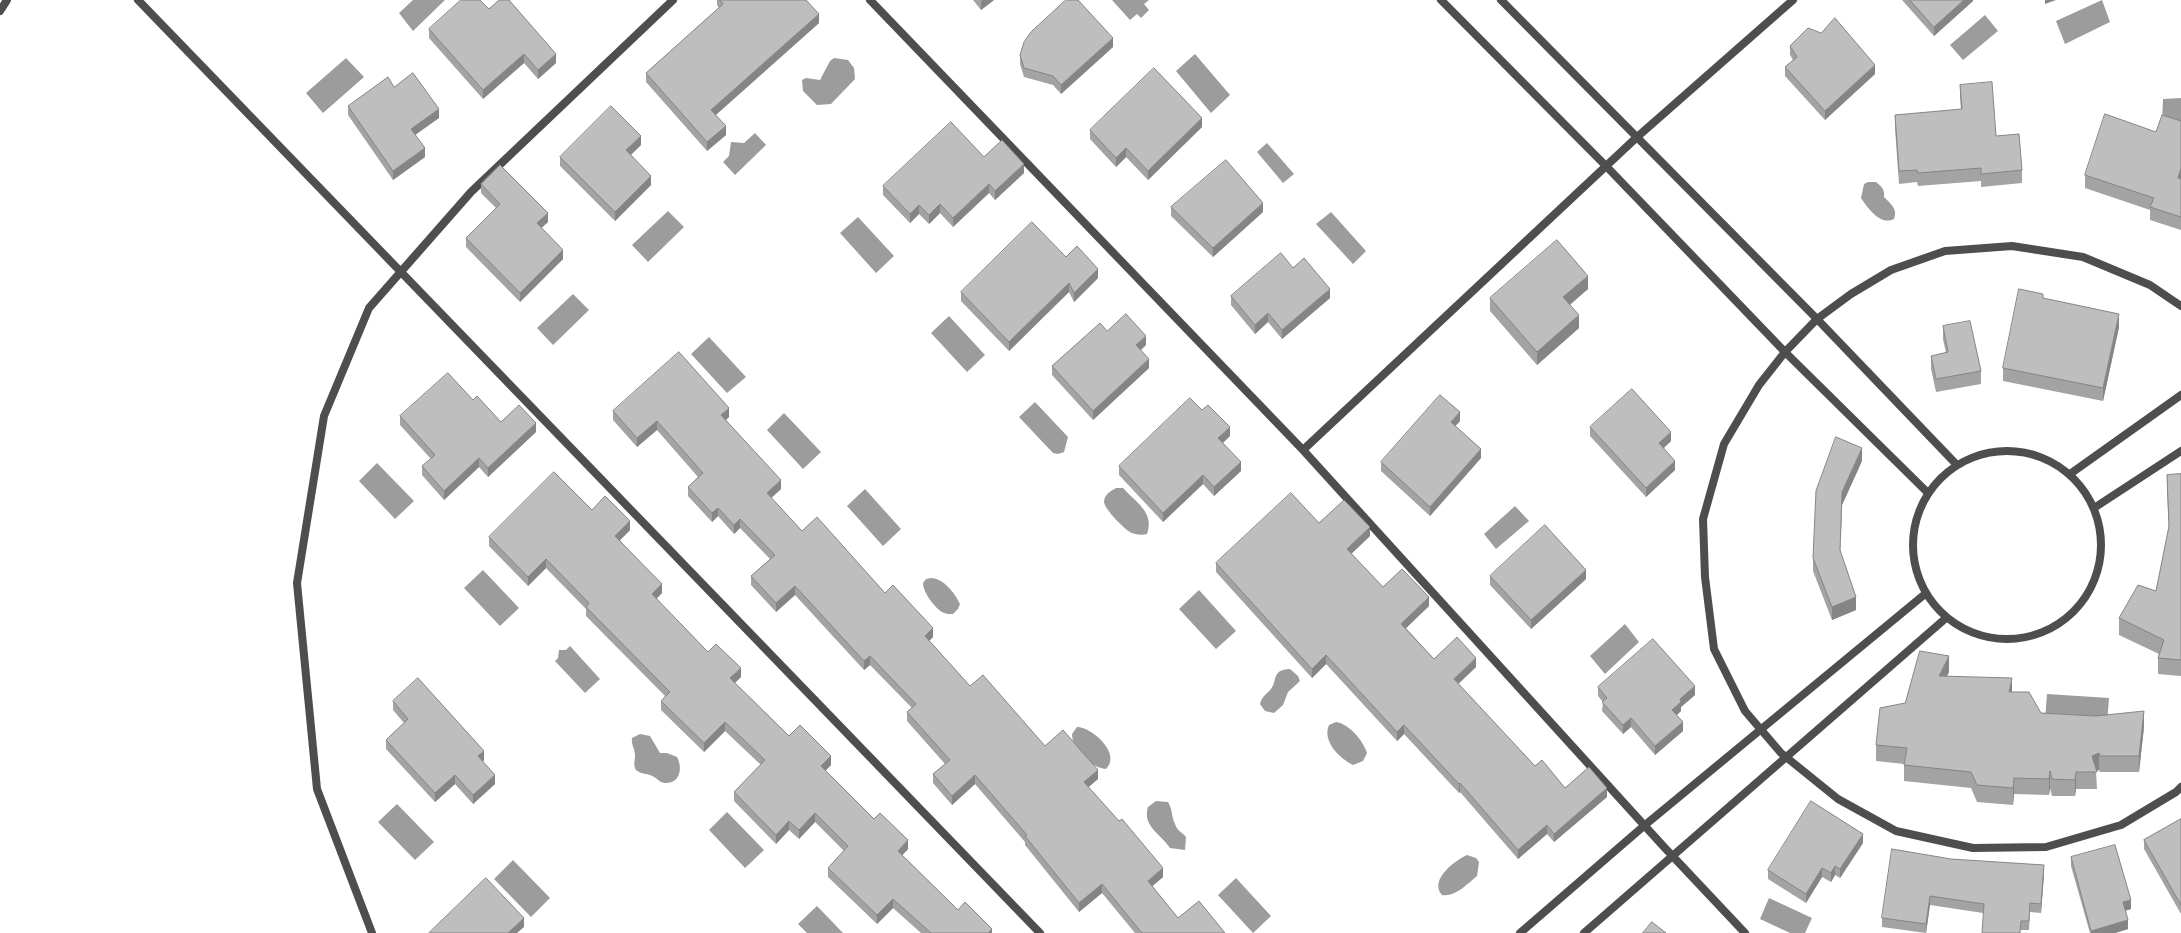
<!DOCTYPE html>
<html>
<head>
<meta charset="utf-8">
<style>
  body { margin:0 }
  canvas { display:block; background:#fff }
</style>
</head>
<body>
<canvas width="2181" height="933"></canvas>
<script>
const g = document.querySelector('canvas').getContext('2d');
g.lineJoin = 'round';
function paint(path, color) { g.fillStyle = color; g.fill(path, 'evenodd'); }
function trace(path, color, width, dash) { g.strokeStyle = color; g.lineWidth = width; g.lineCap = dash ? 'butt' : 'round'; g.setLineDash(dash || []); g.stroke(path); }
paint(new Path2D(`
  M 413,0 L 445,0 L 413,31 L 399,13 Z
  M 1112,0 L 1149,0 L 1144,4 L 1149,10 L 1141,18 L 1137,14 L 1130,20 Z
  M 2102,0 L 2110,22 L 2065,44 L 2056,21 Z
  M 1985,15 L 1998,31 L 1963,60 L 1950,45 Z
  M 1195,54 L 1230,95 L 1211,113 L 1176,71 Z
  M 346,58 L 364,77 L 323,113 L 306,93 Z
  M 834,58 L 848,60 L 854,68 L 855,79 L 831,104 L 817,105 L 803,91 L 802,80 L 806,78 L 820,80 L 830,61 Z
  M 2181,98 L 2181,123 L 2162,122 L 2163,99 Z
  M 755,133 L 766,145 L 735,175 L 723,162 L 729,156 L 731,142 L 744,143 Z
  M 1267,143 L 1294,174 L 1283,183 L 1257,152 Z
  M 1868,182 L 1876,182 C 1882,187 1885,190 1884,197 C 1891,204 1898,209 1894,219 C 1880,226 1868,208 1861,198 L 1864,184 Z
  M 668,211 L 684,227 L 648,262 L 632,245 Z
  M 1331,212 L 1366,251 L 1353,264 L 1316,224 Z
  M 858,217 L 894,256 L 876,273 L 840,233 Z
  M 573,294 L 589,310 L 553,345 L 537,328 Z
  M 949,316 L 985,355 L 967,372 L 931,333 Z
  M 709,337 L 746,377 L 727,393 L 691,354 Z
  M 1035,402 L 1068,437 L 1064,452 L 1058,454 L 1053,453 L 1019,417 Z
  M 784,413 L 821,452 L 803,469 L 767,430 Z
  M 377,463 L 414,501 L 395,519 L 359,481 Z
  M 1116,488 L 1123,488 C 1136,502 1155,513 1147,534 C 1143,535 1137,535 1132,533 C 1126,531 1103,508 1104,501 C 1105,494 1111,491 1116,488 Z
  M 865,489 L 901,529 L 883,546 L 847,506 Z
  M 1515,506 L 1529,521 L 1496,549 L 1484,534 Z
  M 483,570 L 519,608 L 500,626 L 464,588 Z
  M 931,578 C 943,578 955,593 960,604 L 958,609 L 953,614 C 950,614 946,614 944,613 C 935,609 923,592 923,583 L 926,579 Z
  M 1199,590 L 1236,631 L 1216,649 L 1179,609 Z
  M 1625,624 L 1639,642 L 1605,674 L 1590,656 Z
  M 570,646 L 600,679 L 585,693 L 555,661 L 558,658 L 559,650 L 566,650 Z
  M 1290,669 L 1298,676 L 1300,681 L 1288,692 L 1283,705 L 1274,713 L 1265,711 L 1260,704 C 1262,696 1266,695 1271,689 C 1278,680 1271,670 1290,669 Z
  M 2047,694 L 2109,698 L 2107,725 L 2045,721 Z
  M 1336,722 C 1349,724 1363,740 1367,753 L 1363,761 L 1353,765 C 1339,758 1322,741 1329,725 Z
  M 1077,727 C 1092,727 1122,754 1106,769 C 1091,768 1072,750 1072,734 Z
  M 640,734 L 650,736 L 660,753 L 667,753 L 677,757 C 683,768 680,784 665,783 C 660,783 658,779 654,777 C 649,773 642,775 636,770 C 633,765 635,761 635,755 C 635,749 631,745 632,738 Z
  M 1156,801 L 1168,802 C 1173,810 1171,816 1175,824 C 1177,831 1182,832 1186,837 L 1185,850 L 1170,848 C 1160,833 1142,826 1148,807 Z
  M 397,804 L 434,842 L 415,860 L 378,822 Z
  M 727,812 L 764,850 L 745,868 L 709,830 Z
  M 1467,855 L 1476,858 L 1479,862 L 1477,876 C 1467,884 1456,897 1442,895 C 1429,880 1454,861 1467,855 Z
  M 513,860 L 550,898 L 531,917 L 494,879 Z
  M 1236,878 L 1271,916 L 1253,933 L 1218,895 Z
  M 1769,898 L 1812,918 L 1805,933 L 1790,933 L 1760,919 Z
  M 817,906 L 843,933 L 807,933 L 798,924 Z`), '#9c9c9c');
trace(new Path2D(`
  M 138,0 L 1040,933
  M 870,0 L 1303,450 L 1664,847 L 1745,933
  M 1441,0 L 1606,166 L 1785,352 L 1928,493
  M 1501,0 L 1817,319 L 1956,464
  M 0,11 L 7,0
  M 1303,450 L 1636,138 L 1793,0
  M 372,933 L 317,789 L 297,583 L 324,416 L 369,308 L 471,192 L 673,0
  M 1520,933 L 1645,825 L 1925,594
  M 1584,933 L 1946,618`), '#4e4e4e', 8);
trace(new Path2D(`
  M 2181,306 L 2150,285 L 2083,257 L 2012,246 L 1945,251 L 1891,270 L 1851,294 L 1817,319 L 1785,352 L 1759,385 L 1724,444 L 1703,519 L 1705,577 L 1714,649 L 1745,711 L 1781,753 L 1838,799 L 1896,831 L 1973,848 L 2046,847 L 2121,825 L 2176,792 L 2181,787
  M1913 545a94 94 0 1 1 188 0a94 94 0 1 1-188 0Z
  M 2070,474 L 2181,395
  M 2094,508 L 2181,451`), '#4e4e4e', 8);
paint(new Path2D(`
  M 717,0 L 806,0 L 819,23 L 716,115 L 726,135 L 707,151 L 646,82 L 646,73 L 719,8 L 717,5 Z
  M 973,0 L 994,0 L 981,10 Z
  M 1902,0 L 1973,0 L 1973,1 L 1934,36 Z
  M 489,9 L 556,63 L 538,79 L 524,63 L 483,99 L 429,38 L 429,29 Z
  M 1790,46 L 1875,74 L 1825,120 L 1785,76 L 1785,67 L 1793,60 L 1790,55 Z
  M 1113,47 L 1061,94 L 1053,85 L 1024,77 L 1020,64 L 1020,55 Z
  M 1960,85 L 1996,136 L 2022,170 L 2022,183 L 1981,187 L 1981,181 L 1918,186 L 1917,182 L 1899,184 L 1895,128 L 1895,115 L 1961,110 L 1960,98 Z
  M 394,87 L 439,118 L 415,134 L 425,157 L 393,180 L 348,115 L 348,106 Z
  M 2181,121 L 2181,230 L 2150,220 L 2150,210 L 2085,188 L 2085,175 L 2156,132 Z
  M 1202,127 L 1148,180 L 1126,157 L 1116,167 L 1090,139 L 1090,130 Z
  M 641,145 L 631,155 L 651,185 L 615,221 L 560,166 L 560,157 Z
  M 984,157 L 1024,173 L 995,200 L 989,193 L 953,227 L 940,213 L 929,224 L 919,214 L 910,223 L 883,195 L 883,186 Z
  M 481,184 L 548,222 L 541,228 L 563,259 L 520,302 L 466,247 L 466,238 L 496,208 L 481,193 Z
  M 1171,207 L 1263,212 L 1213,257 L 1171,216 Z
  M 1066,257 L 1098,278 L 1074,302 L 1069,292 L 1009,351 L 961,301 L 961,292 Z
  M 1293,268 L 1330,298 L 1282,339 L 1268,322 L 1255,334 L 1231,305 L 1231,296 Z
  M 1588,289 L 1570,305 L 1579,328 L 1537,365 L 1490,311 L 1490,298 Z
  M 2043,298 L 2119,327 L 2103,401 L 2003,381 L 2003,368 Z
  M 1943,326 L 1981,371 L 1981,384 L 1936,392 L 1931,369 L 1931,356 L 1946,353 L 1943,339 Z
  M 1107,331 L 1146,345 L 1141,350 L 1149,368 L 1093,420 L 1052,375 L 1052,366 Z
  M 473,400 L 501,422 L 536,432 L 488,477 L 479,467 L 444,500 L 422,475 L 422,466 L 431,459 L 400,425 L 400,416 Z
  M 613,411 L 729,417 L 726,420 L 781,489 L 771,498 L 802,531 L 885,593 L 933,637 L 929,641 L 970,686 L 1045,746 L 1098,779 L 1088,787 L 1163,877 L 1152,886 L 1178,918 L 1225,933 L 1135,933 L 1102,893 L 1079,912 L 1025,845 L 1025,842 L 975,784 L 952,805 L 933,783 L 933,774 L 945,764 L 907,721 L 907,712 L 912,708 L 870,665 L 864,670 L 795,595 L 776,612 L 751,585 L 751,576 L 770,559 L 740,528 L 734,534 L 718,516 L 712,522 L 688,496 L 688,487 L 698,477 L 657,430 L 637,447 L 613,420 Z
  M 1460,421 L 1455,426 L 1481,458 L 1430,516 L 1381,471 L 1381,462 Z
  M 1590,427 L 1671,441 L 1664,448 L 1675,470 L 1646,497 L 1590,436 Z
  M 1230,436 L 1223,443 L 1241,471 L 1214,496 L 1203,484 L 1163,522 L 1119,475 L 1119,466 Z
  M 1862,461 L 1842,505 L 1840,551 L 1856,610 L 1832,620 L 1813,571 L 1813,558 Z
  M 2181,474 L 2181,676 L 2158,674 L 2158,658 L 2159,654 L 2119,635 L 2119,618 L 2156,591 L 2169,529 L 2167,492 L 2167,475 Z
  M 592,510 L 630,530 L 620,540 L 662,593 L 656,599 L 708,652 L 741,677 L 735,683 L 789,736 L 831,765 L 825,771 L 874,819 L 908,849 L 902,855 L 958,910 L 992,933 L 921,933 L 893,908 L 877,924 L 828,877 L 828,868 L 844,851 L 815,822 L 799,839 L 789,830 L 776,844 L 734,801 L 734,792 L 761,765 L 725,731 L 704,752 L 661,710 L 661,701 L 665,696 L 586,616 L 586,609 L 546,568 L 528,586 L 489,546 L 489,537 Z
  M 1319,523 L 1370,536 L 1351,554 L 1383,587 L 1429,606 L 1406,628 L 1434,659 L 1476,667 L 1458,684 L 1535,766 L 1565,788 L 1607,797 L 1554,842 L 1547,834 L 1518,859 L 1460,792 L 1459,793 L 1404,734 L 1397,741 L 1326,664 L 1312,678 L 1216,572 L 1216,563 Z
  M 1490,576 L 1586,579 L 1531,629 L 1490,585 Z
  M 1949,672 L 1947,676 L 2012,692 L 2041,713 L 2144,727 L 2139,772 L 2100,772 L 2099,770 L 2096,771 L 2097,789 L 2076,789 L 2075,796 L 2052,796 L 2050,788 L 2049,795 L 2014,794 L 2013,805 L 1977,802 L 1971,788 L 1904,781 L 1904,764 L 1876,761 L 1876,745 L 1905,703 Z
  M 1598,687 L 1695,695 L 1681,707 L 1681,711 L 1677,715 L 1683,731 L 1655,755 L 1631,727 L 1623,734 L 1602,711 L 1603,702 L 1598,696 Z
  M 393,701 L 484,760 L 483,761 L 495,784 L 473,804 L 455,784 L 435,802 L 386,749 L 386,740 L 404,723 L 393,710 Z
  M 2181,819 L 2181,914 L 2144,849 L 2144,840 Z
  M 1863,843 L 1840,878 L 1835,875 L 1831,882 L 1822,877 L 1806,903 L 1768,879 L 1768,870 Z
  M 2071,857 L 2131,909 L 2125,911 L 2128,929 L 2115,933 L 2090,933 L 2071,866 Z
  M 1951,859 L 2044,874 L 2041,913 L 2030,912 L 2029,930 L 2021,930 L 1983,913 L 1930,905 L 1926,933 L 1882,927 L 1882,918 Z`), '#a3a3a3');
paint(new Path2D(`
  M 983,0 L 994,0 L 981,10 L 981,1 Z
  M 1964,0 L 1973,0 L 1973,1 L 1934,36 L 1934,27 Z
  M 2045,0 L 2056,0 L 2045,4 Z
  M 819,14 L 819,23 L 711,119 L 711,110 Z
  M 1113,38 L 1113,47 L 1061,94 L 1061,85 Z
  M 524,54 L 524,63 L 483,99 L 483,90 Z
  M 556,54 L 556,63 L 538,79 L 538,70 Z
  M 1875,65 L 1875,74 L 1825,120 L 1825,111 Z
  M 439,109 L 439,118 L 411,138 L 411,129 Z
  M 1202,118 L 1202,127 L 1148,180 L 1148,171 Z
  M 726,126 L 726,135 L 707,151 L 707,142 Z
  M 641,136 L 641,145 L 626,159 L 626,150 Z
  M 425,148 L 425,157 L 393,180 L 393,171 Z
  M 1126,148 L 1126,157 L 1116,167 L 1116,158 Z
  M 1024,164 L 1024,173 L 995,200 L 995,191 Z
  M 2181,168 L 2181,181 L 2178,178 Z
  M 651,176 L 651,185 L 615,221 L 615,212 Z
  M 989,184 L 989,193 L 953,227 L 953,218 Z
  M 1263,203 L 1263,212 L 1213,257 L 1213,248 Z
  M 940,204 L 940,213 L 929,224 L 929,215 Z
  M 919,205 L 919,214 L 910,223 L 910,214 Z
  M 548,213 L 548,222 L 537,232 L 537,223 Z
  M 563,250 L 563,259 L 520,302 L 520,293 Z
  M 1098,269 L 1098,278 L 1074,302 L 1074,293 Z
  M 1588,276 L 1588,289 L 1563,310 L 1563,297 Z
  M 1069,283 L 1069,292 L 1009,351 L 1009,342 Z
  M 1330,289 L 1330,298 L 1282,339 L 1282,330 Z
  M 1268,313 L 1268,322 L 1255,334 L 1255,325 Z
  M 2119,314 L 2119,327 L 2103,401 L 2103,388 Z
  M 1579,315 L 1579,328 L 1537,365 L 1537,352 Z
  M 1146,336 L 1146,345 L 1136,354 L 1136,345 Z
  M 1149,359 L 1149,368 L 1093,420 L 1093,411 Z
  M 729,408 L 729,417 L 721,424 L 721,415 Z
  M 1460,412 L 1460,421 L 1451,431 L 1451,422 Z
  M 657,421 L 657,430 L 637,447 L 637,438 Z
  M 536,423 L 536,432 L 488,477 L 488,468 Z
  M 1230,427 L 1230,436 L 1218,447 L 1218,438 Z
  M 1671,432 L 1671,441 L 1659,452 L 1659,443 Z
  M 1862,448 L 1862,461 L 1842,505 L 1840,563 L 1842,492 Z
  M 1481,449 L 1481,458 L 1430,516 L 1430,507 Z
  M 479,458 L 479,467 L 444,500 L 444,491 Z
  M 1675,461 L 1675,470 L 1646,497 L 1646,488 Z
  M 1241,462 L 1241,471 L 1214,496 L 1214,487 Z
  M 1203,475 L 1203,484 L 1163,522 L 1163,513 Z
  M 781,480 L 781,489 L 767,502 L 767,493 Z
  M 718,508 L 718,516 L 712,522 L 712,513 Z
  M 740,519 L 740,528 L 734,534 L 734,525 Z
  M 630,521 L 630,530 L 615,545 L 615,536 Z
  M 1370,527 L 1370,536 L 1347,558 L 1347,549 Z
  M 546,559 L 546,568 L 528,586 L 528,577 Z
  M 1586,570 L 1586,579 L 1531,629 L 1531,620 Z
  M 662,584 L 662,593 L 652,603 L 652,594 Z
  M 795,586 L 795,595 L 776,612 L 776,603 Z
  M 1429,597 L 1429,606 L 1401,633 L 1401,624 Z
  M 1856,597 L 1856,610 L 1832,620 L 1832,607 Z
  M 933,628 L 933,637 L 925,645 L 925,636 Z
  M 1326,655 L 1326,664 L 1312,678 L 1312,669 Z
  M 870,656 L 870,665 L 864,670 L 864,661 Z
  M 1949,656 L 1949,672 L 1939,693 L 1939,676 Z
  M 1476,658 L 1476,667 L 1454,688 L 1454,679 Z
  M 741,668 L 741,677 L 730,687 L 730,678 Z
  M 2012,678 L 2012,695 L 2009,692 Z
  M 1695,686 L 1695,695 L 1681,707 L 1681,711 L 1672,719 L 1672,710 L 1680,699 Z
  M 2144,711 L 2144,727 L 2139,772 L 2139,756 Z
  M 1631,718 L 1631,727 L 1623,734 L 1623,725 Z
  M 725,722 L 725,731 L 704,752 L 704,743 Z
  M 1683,722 L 1683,731 L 1655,755 L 1655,746 Z
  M 1404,725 L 1404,734 L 1397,741 L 1397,732 Z
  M 484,751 L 484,760 L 478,765 L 478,756 Z
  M 2099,753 L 2099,770 L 2092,773 L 2092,756 Z
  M 831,756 L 831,765 L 821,775 L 821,766 Z
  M 1098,770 L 1098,779 L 1084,791 L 1084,782 Z
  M 2050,771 L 2050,788 L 2049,795 L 2049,779 Z
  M 2076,772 L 2076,789 L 2075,796 L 2075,780 Z
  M 455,775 L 455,784 L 435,802 L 435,793 Z
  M 495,775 L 495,784 L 473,804 L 473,795 Z
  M 975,775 L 975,784 L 952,805 L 952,796 Z
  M 2014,778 L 2014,794 L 2013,805 L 2013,788 Z
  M 1460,783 L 1460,792 L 1459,793 L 1459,784 Z
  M 1607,788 L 1607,797 L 1554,842 L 1554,834 Z
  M 815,813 L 815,822 L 799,839 L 799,830 Z
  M 789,821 L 789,830 L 776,844 L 776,835 Z
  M 1547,825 L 1547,834 L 1518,859 L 1518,850 Z
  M 1863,834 L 1863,843 L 1840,878 L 1840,869 Z
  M 908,840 L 908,849 L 898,860 L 898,851 Z
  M 2044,865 L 2044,874 L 2041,913 L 2041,904 Z
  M 1835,866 L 1835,875 L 1831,882 L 1831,873 Z
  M 1163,868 L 1163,877 L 1148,890 L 1148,881 Z
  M 1822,868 L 1822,877 L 1806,903 L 1806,894 Z
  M 1102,884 L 1102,893 L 1079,912 L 1079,903 Z
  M 1930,896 L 1930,905 L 1926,933 L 1926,924 Z
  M 893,899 L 893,908 L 877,924 L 877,915 Z
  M 2131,900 L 2131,909 L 2123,911 L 2123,902 Z
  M 524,918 L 524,927 L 517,933 L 508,933 Z
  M 2128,920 L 2128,929 L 2115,933 L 2091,933 L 2091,931 Z
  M 992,929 L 992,933 L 988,933 Z`), '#858585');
const building = new Path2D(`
  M 461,0 L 480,0 L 489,9 L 499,0 L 509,0 L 556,54 L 538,70 L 524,54 L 483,90 L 429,29 Z
  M 720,0 L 806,0 L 819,14 L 711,110 L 726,126 L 707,142 L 646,73 L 723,4 Z
  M 1066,0 L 1078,0 L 1113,38 L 1061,85 L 1053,76 L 1024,68 L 1020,55 L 1024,42 L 1031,32 Z
  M 1910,0 L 1964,0 L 1934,27 Z
  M 1835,18 L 1875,65 L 1825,111 L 1785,67 L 1797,57 L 1790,46 L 1808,28 L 1821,33 Z
  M 1154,68 L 1202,118 L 1148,171 L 1126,148 L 1116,158 L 1090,130 Z
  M 413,73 L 439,109 L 411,129 L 425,148 L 393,171 L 348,106 L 388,77 L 394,87 Z
  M 1992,82 L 1996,136 L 2019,134 L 2022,170 L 1981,174 L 1981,168 L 1918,173 L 1917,170 L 1899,171 L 1895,115 L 1962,109 L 1960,85 Z
  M 611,106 L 641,136 L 626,150 L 651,176 L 615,212 L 560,157 Z
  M 2105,114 L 2156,132 L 2162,115 L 2181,121 L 2181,168 L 2178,178 L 2181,179 L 2181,217 L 2150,207 L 2154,198 L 2085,175 Z
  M 951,122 L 984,157 L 1002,140 L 1024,164 L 995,191 L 989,184 L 953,218 L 940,204 L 929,215 L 919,205 L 910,214 L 883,186 Z
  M 1226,160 L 1263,203 L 1213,248 L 1171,207 Z
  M 500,165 L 548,213 L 537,223 L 563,250 L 520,293 L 466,238 L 500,204 L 481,184 Z
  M 1032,222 L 1066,257 L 1077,246 L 1098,269 L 1074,293 L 1069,283 L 1009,342 L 961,292 Z
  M 1557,240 L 1588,276 L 1563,297 L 1579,315 L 1537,352 L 1490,298 Z
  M 1281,253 L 1293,268 L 1304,258 L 1330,289 L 1282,330 L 1268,313 L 1255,325 L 1231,296 Z
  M 2019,289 L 2043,294 L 2043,298 L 2119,314 L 2103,388 L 2003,368 Z
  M 1126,314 L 1146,336 L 1136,345 L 1149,359 L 1093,411 L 1052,366 L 1100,323 L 1107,331 Z
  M 1970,321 L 1981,371 L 1936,379 L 1931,356 L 1948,352 L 1943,326 Z
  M 679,352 L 729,408 L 721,415 L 781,480 L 767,493 L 802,531 L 817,517 L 885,593 L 893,585 L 933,628 L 925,636 L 970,686 L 983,675 L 1045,746 L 1063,730 L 1098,770 L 1084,782 L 1119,821 L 1122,819 L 1163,868 L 1148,881 L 1178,918 L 1199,901 L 1225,933 L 1142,933 L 1102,884 L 1079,903 L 1025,836 L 1027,835 L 975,775 L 952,796 L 933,774 L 950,760 L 907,712 L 916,704 L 870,656 L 864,661 L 795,586 L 776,603 L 751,576 L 775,555 L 740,519 L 734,525 L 718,508 L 712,513 L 688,487 L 703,473 L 657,421 L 637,438 L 613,411 Z
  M 448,373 L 473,400 L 477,396 L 501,422 L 519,405 L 536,423 L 488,468 L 479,458 L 444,491 L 422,466 L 435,455 L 400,416 Z
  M 1632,389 L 1671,432 L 1659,443 L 1675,461 L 1646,488 L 1590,427 Z
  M 1440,395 L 1460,412 L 1451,422 L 1481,449 L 1430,507 L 1381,462 Z
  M 1190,398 L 1202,410 L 1208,405 L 1230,427 L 1218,438 L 1241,462 L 1214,487 L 1203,475 L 1163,513 L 1119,466 Z
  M 1836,437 L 1862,448 L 1842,492 L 1840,550 L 1856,597 L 1832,607 L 1813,558 L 1816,491 Z
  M 554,472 L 592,510 L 605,496 L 630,521 L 615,536 L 662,584 L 652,594 L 708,652 L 716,644 L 741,668 L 730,678 L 789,736 L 800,725 L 831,756 L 821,766 L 874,819 L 880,813 L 908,840 L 898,851 L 958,910 L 965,902 L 992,929 L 988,933 L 931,933 L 893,899 L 877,915 L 828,868 L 848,846 L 815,813 L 799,830 L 789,821 L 776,835 L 734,792 L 765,760 L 725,722 L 704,743 L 661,701 L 670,692 L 586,607 L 589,603 L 546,559 L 528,577 L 489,537 Z
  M 2181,474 L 2181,660 L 2158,658 L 2164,640 L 2119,618 L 2138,585 L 2156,591 L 2169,526 L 2167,475 Z
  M 1291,493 L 1319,523 L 1344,500 L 1370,527 L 1347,549 L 1383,587 L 1402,569 L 1429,597 L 1401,624 L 1434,659 L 1457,637 L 1476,658 L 1454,679 L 1535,766 L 1542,760 L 1565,788 L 1589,767 L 1607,788 L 1554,834 L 1547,825 L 1518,850 L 1460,783 L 1459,784 L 1404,725 L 1397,732 L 1326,655 L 1312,669 L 1216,563 Z
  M 1545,525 L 1586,570 L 1531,620 L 1490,576 Z
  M 1653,639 L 1695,686 L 1680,699 L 1681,702 L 1672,710 L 1683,722 L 1655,746 L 1631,718 L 1623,725 L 1602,702 L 1607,698 L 1598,687 Z
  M 1920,651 L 1949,656 L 1939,676 L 2012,678 L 2009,692 L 2029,692 L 2041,713 L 2096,716 L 2144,711 L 2139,756 L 2100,756 L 2099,753 L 2092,756 L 2097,772 L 2076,772 L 2075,780 L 2052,779 L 2050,771 L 2049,779 L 2014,778 L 2013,788 L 1977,785 L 1971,772 L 1904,765 L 1907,748 L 1876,745 L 1880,708 L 1905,703 Z
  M 418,678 L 484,751 L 478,756 L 495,775 L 473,795 L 455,775 L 435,793 L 386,740 L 408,719 L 393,701 Z
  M 1811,801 L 1863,834 L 1840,869 L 1835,866 L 1831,873 L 1822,868 L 1806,894 L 1768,870 Z
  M 2181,819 L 2181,905 L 2144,840 Z
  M 2115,845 L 2131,900 L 2123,902 L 2128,920 L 2091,931 L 2071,857 Z
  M 1892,849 L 1951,859 L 2044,865 L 2041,904 L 2030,903 L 2029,921 L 2021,921 L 2020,933 L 1982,933 L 1984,904 L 1930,896 L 1926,924 L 1882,918 Z
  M 486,878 L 524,918 L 508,933 L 429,933 Z
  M 1652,922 L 1666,933 L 1643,933 Z`);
paint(building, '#bebebe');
trace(building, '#858585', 1);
</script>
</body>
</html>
